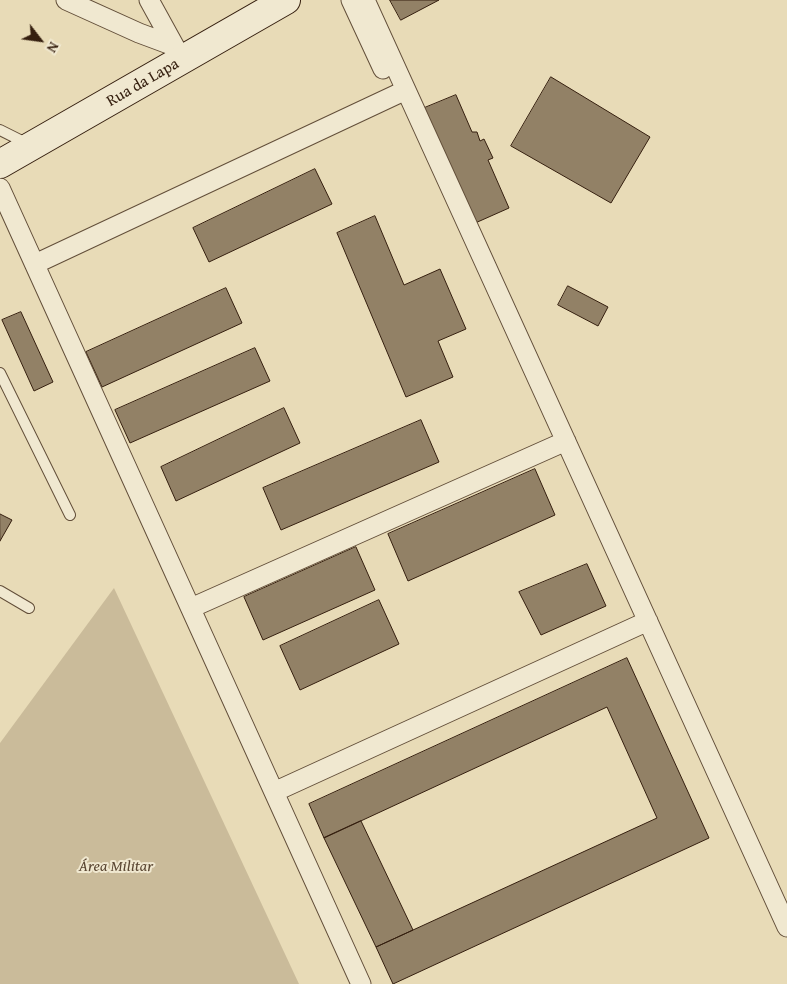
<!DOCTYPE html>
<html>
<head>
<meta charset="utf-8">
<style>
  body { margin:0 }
  #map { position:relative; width:787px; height:984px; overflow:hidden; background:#e8dbb7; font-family:"Gentium Book Plus",serif }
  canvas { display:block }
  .north { position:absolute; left:15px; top:15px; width:50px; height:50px; -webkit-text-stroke:4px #f0e8d0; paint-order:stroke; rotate:120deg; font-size:14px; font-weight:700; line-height:20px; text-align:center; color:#351f0f }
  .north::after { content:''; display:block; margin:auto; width:18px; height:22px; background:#351f0f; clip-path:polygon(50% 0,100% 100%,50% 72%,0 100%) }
</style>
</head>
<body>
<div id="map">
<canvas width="787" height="984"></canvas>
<div class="north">N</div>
</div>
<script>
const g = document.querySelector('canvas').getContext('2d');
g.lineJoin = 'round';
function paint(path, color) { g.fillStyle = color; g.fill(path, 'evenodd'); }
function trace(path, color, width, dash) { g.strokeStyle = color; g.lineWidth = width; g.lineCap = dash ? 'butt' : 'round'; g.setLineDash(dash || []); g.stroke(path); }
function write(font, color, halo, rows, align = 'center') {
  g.font = font + ' "Gentium Book Plus",serif'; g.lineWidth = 4; g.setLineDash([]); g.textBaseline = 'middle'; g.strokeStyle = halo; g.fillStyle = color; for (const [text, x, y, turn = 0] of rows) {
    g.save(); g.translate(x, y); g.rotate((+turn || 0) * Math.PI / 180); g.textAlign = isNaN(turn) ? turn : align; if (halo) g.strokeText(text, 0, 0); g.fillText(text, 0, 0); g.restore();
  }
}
paint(new Path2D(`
  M 114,588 L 299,984 L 0,984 L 0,743 Z`), '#cabb9a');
const building = new Path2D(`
  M 390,0 L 439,0 L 401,20 Z
  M 551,77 L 650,137 L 611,203 L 511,146 Z
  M 456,95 L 472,132 L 477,132 L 480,141 L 484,139 L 493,158 L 488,160 L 509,208 L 473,224 L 422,109 Z
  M 315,169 L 332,204 L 209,262 L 193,228 Z
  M 375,216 L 404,285 L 440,269 L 466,329 L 438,341 L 453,377 L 406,397 L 337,233 Z
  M 568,286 L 608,307 L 598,326 L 558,305 Z
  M 226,288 L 242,323 L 102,387 L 86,352 Z
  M 21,312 L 53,382 L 34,391 L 2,320 Z
  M 255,348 L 270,381 L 130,443 L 115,410 Z
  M 284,408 L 300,443 L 176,501 L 161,467 Z
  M 421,420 L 439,462 L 281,530 L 263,488 Z
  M 535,469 L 555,515 L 408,581 L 388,534 Z
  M 0,514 L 12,520 L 0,541 Z
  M 356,547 L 375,590 L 263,640 L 244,597 Z
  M 587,564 L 606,606 L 541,635 L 519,592 Z
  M 379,600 L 399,644 L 300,690 L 280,646 Z
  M 627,658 L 709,838 L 393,984 L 376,947 L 657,818 L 607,707 L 324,838 L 309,804 Z
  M 361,821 L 413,930 L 376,947 L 324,838 Z`);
paint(building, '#928166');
trace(building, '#351f0f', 1);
const lane = new Path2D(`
  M 0,130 L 28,144
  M 0,373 L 70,515
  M 0,591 L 29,608`);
const street = new Path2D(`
  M 66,0 L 139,33 L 174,46
  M 149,0 L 176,49
  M 351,0 L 383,69
  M 365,0 L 787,927
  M 0,188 L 361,984
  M 35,264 L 406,90
  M 191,608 L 566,441
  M 274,792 L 648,621`);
const secondary = new Path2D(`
  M 0,164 L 286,0`);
trace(lane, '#624e39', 12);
trace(street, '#624e39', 21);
trace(secondary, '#351f0f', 30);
trace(lane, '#f0e8d0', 10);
trace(street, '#f0e8d0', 19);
trace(secondary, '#f0e8d0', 28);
write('16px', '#351f0f', '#f0e8d0', [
  ["Rua da Lapa",143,83,-30]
]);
write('italic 16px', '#5a4632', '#f0e8d0', [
  ["Área Militar",116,867]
]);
</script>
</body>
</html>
